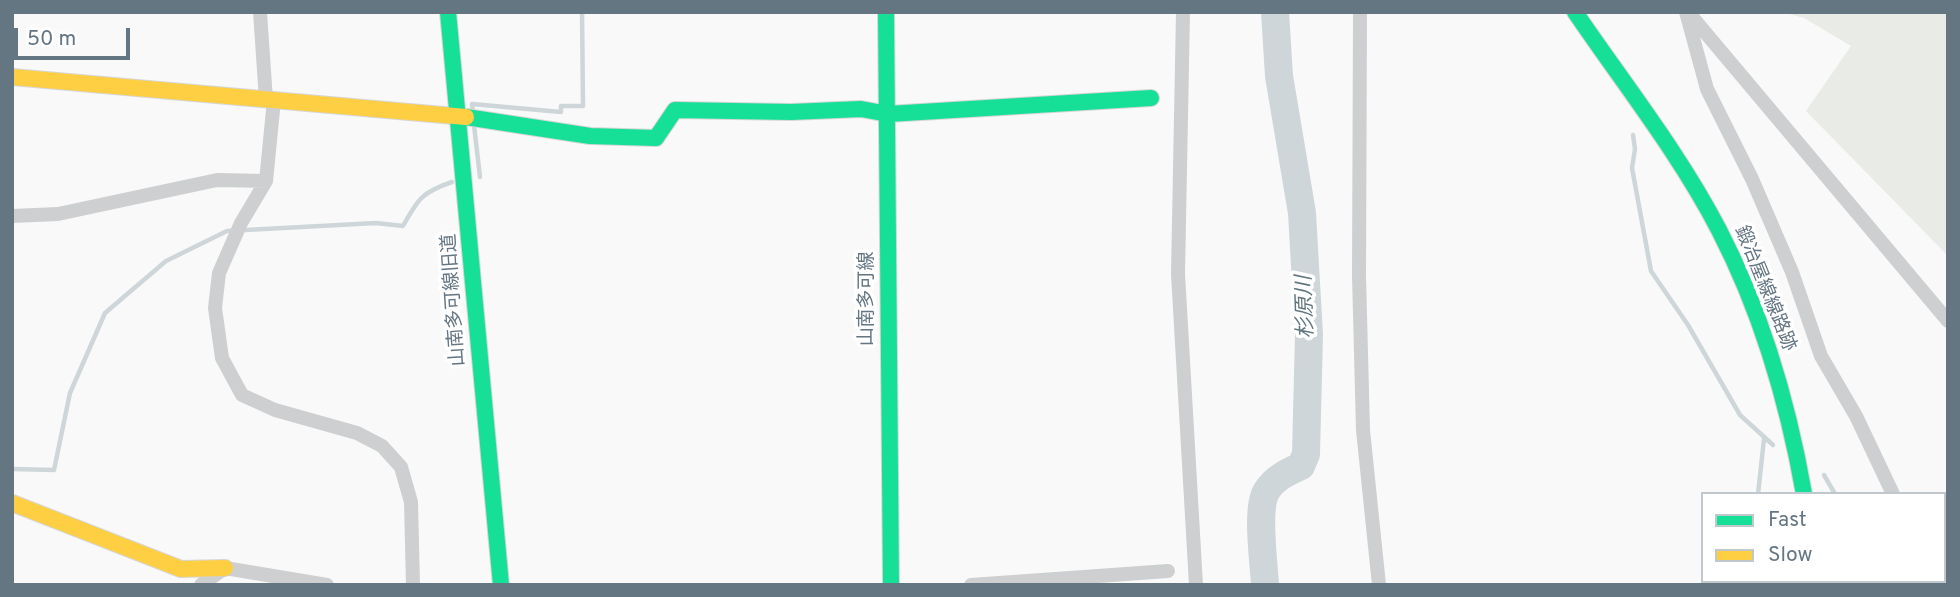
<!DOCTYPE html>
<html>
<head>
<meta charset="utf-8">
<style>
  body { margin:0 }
  #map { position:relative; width:1960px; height:597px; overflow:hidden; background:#f9f9f9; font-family:Overpass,sans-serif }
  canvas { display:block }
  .frame { position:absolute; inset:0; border:14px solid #657683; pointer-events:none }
  .legend { position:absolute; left:1701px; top:492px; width:245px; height:91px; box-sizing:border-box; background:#fff; border:2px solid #c1c8cd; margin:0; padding:9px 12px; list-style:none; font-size:21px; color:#657683 }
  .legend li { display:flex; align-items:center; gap:14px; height:35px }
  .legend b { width:35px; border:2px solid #c1c8cd }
  .scale { position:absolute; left:14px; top:28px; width:116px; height:32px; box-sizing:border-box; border:4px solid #657683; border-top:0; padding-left:9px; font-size:21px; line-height:24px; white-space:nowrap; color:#657683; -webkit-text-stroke:5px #fff; paint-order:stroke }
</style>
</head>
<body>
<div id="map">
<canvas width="1960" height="597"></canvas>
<div class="frame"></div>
<ul class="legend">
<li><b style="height:9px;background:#16e098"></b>Fast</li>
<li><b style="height:9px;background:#ffcf43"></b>Slow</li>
</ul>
<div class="scale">50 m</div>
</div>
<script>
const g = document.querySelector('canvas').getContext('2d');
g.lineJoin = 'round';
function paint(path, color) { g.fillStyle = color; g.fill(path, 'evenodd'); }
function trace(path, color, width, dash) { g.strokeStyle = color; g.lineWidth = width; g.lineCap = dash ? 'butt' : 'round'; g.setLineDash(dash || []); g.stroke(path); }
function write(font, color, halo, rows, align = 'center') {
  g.font = font + ' Overpass,"Noto Sans JP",sans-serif'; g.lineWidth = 7; g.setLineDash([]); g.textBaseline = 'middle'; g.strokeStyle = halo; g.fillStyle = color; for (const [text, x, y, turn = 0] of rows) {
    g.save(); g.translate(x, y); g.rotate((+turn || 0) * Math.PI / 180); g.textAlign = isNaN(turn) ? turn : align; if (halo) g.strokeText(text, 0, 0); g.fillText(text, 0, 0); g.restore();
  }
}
paint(new Path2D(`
  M 1782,12 L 1948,12 L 1948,256 L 1806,111 L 1851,46 L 1804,18 Z`), '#e8ebe6');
trace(new Path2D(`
  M 473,113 L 472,104 L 561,112 L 561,106 L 583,106 L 582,12
  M 474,125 L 480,177
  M 1633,135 L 1635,149 L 1632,168 L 1651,271 L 1688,325 L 1740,415 L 1773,445
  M 12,469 L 54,470 L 70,393 L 105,313 L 166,261 L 227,231 L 376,223 L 403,226 C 418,199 422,192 452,182
  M 1824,475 L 1835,494
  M 1758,494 L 1764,439
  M 1740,581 L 1742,585
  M 1891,581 L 1895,585`), '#ced6d9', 4.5);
trace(new Path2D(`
  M 1265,585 C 1264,563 1256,510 1266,492 C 1274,478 1288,472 1301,466 L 1306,454 L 1309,335 L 1302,213 L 1279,76 L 1275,12`), '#ced6d9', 28);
const fast = new Path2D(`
  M 448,12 L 501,585
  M 886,12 L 891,585
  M 1575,12 C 1624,84 1679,153 1719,230 C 1762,313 1788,403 1804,494
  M 466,117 L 590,136 L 656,138 L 675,110 L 791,112 L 861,109 L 888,114 L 1151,98
  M 1818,581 L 1818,585`);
const slow = new Path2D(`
  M 12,77 L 466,117
  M 12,503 L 181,569 L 225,568`);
trace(fast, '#d5d6d7', 18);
trace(slow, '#d5d6d7', 18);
trace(new Path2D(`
  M 260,12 L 266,100
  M 1183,12 L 1178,274 L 1196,585
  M 1360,12 L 1359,276 L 1363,430 L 1379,585
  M 1686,12 L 1707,89 L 1752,179 L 1792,272 L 1821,356 L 1856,416 L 1893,494
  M 1688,12 L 1948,321
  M 274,100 L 266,181 L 241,223 L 219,273 L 215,308 L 222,358 L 242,395 L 275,410 L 357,433 L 382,446 L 401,467 L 411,502 L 413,585
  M 12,216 L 58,214 L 217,180 L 266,181
  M 1944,562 L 1948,564
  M 201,585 L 225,568 L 327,585
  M 971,585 L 1168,571`), '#cecfd0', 14);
trace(fast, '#16e098', 16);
trace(slow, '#ffcf43', 16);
write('19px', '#657683', '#fff', [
  ["鍛冶屋線線路跡",1764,289,68],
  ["山南多可線",868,299,-90],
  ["山南多可線旧道",455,300,-94]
]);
write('italic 21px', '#60757c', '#fff', [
  ["杉原川",1307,307,-92]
]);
</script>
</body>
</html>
